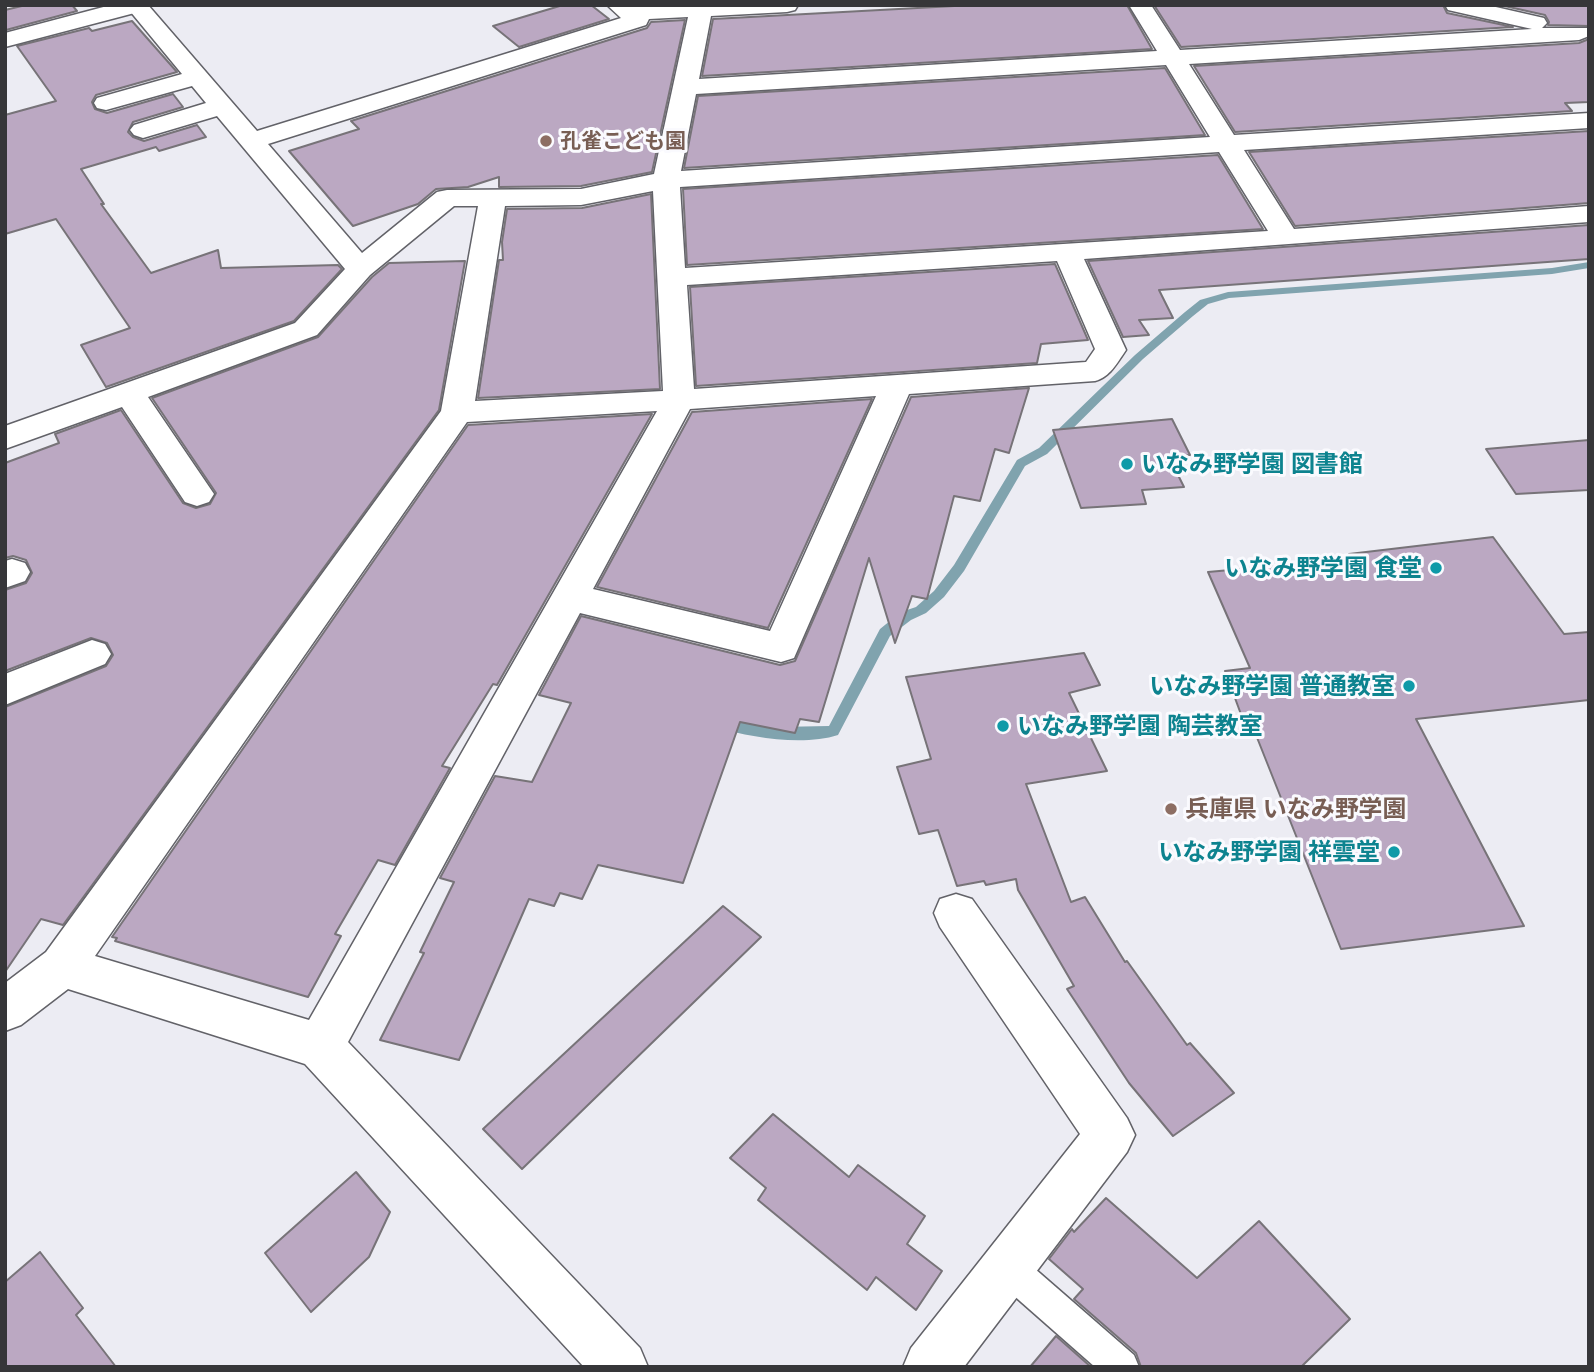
<!DOCTYPE html>
<html>
<head>
<meta charset="utf-8">
<style>
  body { margin:0 }
  #map { position:relative; width:1594px; height:1372px; overflow:hidden; background:#ececf3; font-family:Lato,sans-serif }
  canvas { display:block }
  .frame { position:absolute; inset:0; border:7px solid #363639; pointer-events:none }
</style>
</head>
<body>
<div id="map">
<canvas width="1594" height="1372"></canvas>
<div class="frame"></div>
</div>
<script>
const g = document.querySelector('canvas').getContext('2d');
g.lineJoin = 'round';
function paint(path, color) { g.fillStyle = color; g.fill(path, 'evenodd'); }
function trace(path, color, width, dash) { g.strokeStyle = color; g.lineWidth = width; g.lineCap = dash ? 'butt' : 'round'; g.setLineDash(dash || []); g.stroke(path); }
function write(font, color, halo, rows, align = 'center') {
  g.font = font + ' Lato,"Noto Sans JP",sans-serif'; g.lineWidth = 6; g.setLineDash([]); g.textBaseline = 'middle'; g.strokeStyle = halo; g.fillStyle = color; for (const [text, x, y, turn = 0] of rows) {
    g.save(); g.translate(x, y); g.rotate((+turn || 0) * Math.PI / 180); g.textAlign = isNaN(turn) ? turn : align; if (halo) g.strokeText(text, 0, 0); g.fillText(text, 0, 0); g.restore();
  }
}
paint(new Path2D(`
  M 1589,262 L 1589,268 L 1552,274 L 1229,298 L 1208,304 L 1193,316 L 1143,359 L 1047,454 L 1025,466 L 964,571 L 944,597 L 926,613 L 911,620 L 890,636 L 838,735 C 804,746 750,738 717,727 L 715,723 L 717,719 L 722,717 L 777,727 L 829,726 L 880,629 L 901,612 L 916,607 L 934,591 L 954,565 L 1017,460 L 1039,448 L 1135,355 L 1185,312 L 1200,300 L 1228,292 L 1552,268 Z`), '#80a3ae');
const building = new Path2D(`
  M 26,5 L 72,5 L 77,11 L 6,30 L 5,10 Z
  M 563,5 L 591,5 L 609,19 L 519,47 L 493,26 Z
  M 973,5 L 1127,5 L 1152,49 L 702,76 L 713,19 Z
  M 1154,5 L 1443,5 L 1447,13 L 1513,27 L 1181,47 Z
  M 1500,5 L 1589,5 L 1589,26 L 1548,25 L 1549,22 L 1545,15 Z
  M 685,20 L 652,172 L 581,186 L 499,187 L 499,177 L 468,187 L 436,189 L 418,204 L 353,226 L 289,151 L 359,129 L 351,121 L 647,28 L 651,22 Z
  M 132,21 L 177,72 L 96,95 L 92,102 L 95,109 L 107,113 L 173,94 L 183,107 L 133,122 L 128,132 L 133,137 L 144,141 L 197,125 L 206,137 L 159,151 L 156,147 L 81,169 L 104,204 L 101,204 L 151,273 L 218,250 L 221,268 L 338,265 L 342,269 L 294,321 L 106,387 L 81,345 L 130,328 L 56,219 L 5,234 L 5,115 L 56,101 L 17,46 L 89,28 L 92,31 Z
  M 1589,39 L 1589,102 L 1565,103 L 1572,111 L 1235,132 L 1194,66 L 1579,43 Z
  M 1165,68 L 1205,135 L 684,168 L 698,96 Z
  M 1589,131 L 1589,203 L 1295,226 L 1249,152 Z
  M 1218,155 L 1263,229 L 687,265 L 683,189 Z
  M 651,194 L 660,389 L 478,398 L 499,260 L 503,260 L 502,242 L 507,209 L 582,208 Z
  M 1589,225 L 1589,259 L 1159,290 L 1173,318 L 1139,320 L 1149,335 L 1123,337 L 1088,261 Z
  M 465,261 L 439,410 L 63,925 L 41,919 L 5,972 L 5,707 L 106,666 L 113,655 L 107,643 L 91,638 L 5,671 L 5,590 L 26,583 L 32,573 L 26,560 L 13,556 L 5,558 L 5,463 L 59,443 L 55,434 L 121,410 L 183,503 L 196,508 L 210,504 L 216,493 L 152,398 L 318,337 L 372,277 L 389,263 Z
  M 1055,264 L 1088,340 L 1041,344 L 1037,363 L 696,386 L 690,287 Z
  M 1029,388 L 1009,453 L 995,449 L 980,501 L 954,496 L 927,599 L 912,596 L 895,643 L 869,558 L 819,722 L 800,719 L 795,733 L 740,722 L 683,883 L 598,865 L 582,899 L 560,893 L 554,906 L 529,899 L 459,1060 L 380,1040 L 424,953 L 420,952 L 454,882 L 440,878 L 495,776 L 532,782 L 571,703 L 539,695 L 581,616 L 780,665 L 795,661 L 911,397 Z
  M 872,399 L 768,628 L 597,587 L 692,412 Z
  M 652,414 L 497,685 L 493,684 L 442,766 L 450,768 L 395,865 L 378,860 L 335,934 L 341,936 L 308,997 L 115,941 L 117,938 L 112,937 L 468,425 Z
  M 1172,419 L 1190,455 L 1169,457 L 1184,487 L 1142,490 L 1146,504 L 1081,508 L 1053,430 Z
  M 1589,440 L 1589,490 L 1516,494 L 1486,449 Z
  M 1493,537 L 1564,634 L 1589,632 L 1589,700 L 1416,719 L 1524,926 L 1341,949 L 1256,735 L 1249,736 L 1225,671 L 1250,668 L 1208,572 L 1352,559 L 1349,554 Z
  M 1084,653 L 1100,685 L 1069,693 L 1107,771 L 1026,784 L 1071,902 L 1085,897 L 1125,962 L 1127,961 L 1187,1045 L 1190,1043 L 1234,1093 L 1173,1136 L 1129,1083 L 1067,989 L 1074,986 L 1018,890 L 1016,879 L 986,885 L 984,881 L 957,886 L 938,830 L 919,834 L 897,767 L 931,759 L 906,677 Z
  M 723,906 L 761,937 L 522,1169 L 483,1129 Z
  M 773,1114 L 849,1177 L 858,1165 L 925,1216 L 907,1244 L 942,1271 L 916,1310 L 876,1277 L 867,1290 L 758,1200 L 766,1188 L 730,1158 Z
  M 356,1172 L 390,1212 L 369,1257 L 311,1312 L 265,1253 Z
  M 1106,1198 L 1197,1278 L 1259,1221 L 1350,1319 L 1301,1367 L 1141,1367 L 1136,1353 L 1074,1299 L 1083,1289 L 1049,1259 L 1072,1229 L 1074,1232 Z
  M 40,1252 L 83,1308 L 76,1315 L 116,1367 L 5,1367 L 5,1282 Z
  M 1056,1336 L 1091,1367 L 1030,1367 Z`);
paint(building, '#bba8c2');
trace(building, '#777378', 2);
const service = new Path2D(`
  M 1007,1250 L 1019,1255 L 1134,1355 L 1139,1367 L 1095,1367 L 995,1279 L 990,1267 L 995,1255 Z`);
const minor = new Path2D(`
  M 125,5 L 148,5 L 257,131 L 621,18 L 607,5 L 798,5 L 795,10 L 787,12 L 711,16 L 699,79 L 1157,51 L 1129,5 L 1151,5 L 1180,50 L 1532,29 L 1448,10 L 1445,5 L 1487,5 L 1544,18 L 1547,23 L 1542,28 L 1587,28 L 1589,36 L 1579,40 L 1189,64 L 1234,135 L 1589,113 L 1589,128 L 1244,150 L 1294,229 L 1589,206 L 1589,222 L 1084,259 L 1126,350 C 1117,363 1110,377 1095,381 L 909,394 L 794,658 L 781,662 L 580,613 L 348,1042 L 640,1348 L 648,1367 L 584,1367 L 305,1064 L 68,989 L 21,1025 L 5,1031 L 5,983 L 46,952 L 441,411 L 478,206 L 454,206 L 370,275 L 317,335 L 148,397 L 214,494 L 209,502 L 197,506 L 185,502 L 122,407 L 5,449 L 5,426 L 295,323 L 345,269 L 217,116 L 143,138 L 134,135 L 130,130 L 134,125 L 206,103 L 192,86 L 106,110 L 97,108 L 94,103 L 97,98 L 182,74 ZM 688,17 L 654,174 L 581,189 L 447,190 L 437,192 L 362,253 L 268,144 L 646,25 L 649,19 ZM 1166,65 L 1210,137 L 681,171 L 696,94 ZM 1219,152 L 1268,231 L 685,268 L 680,187 ZM 653,191 L 663,391 L 475,401 L 505,206 L 581,205 ZM 1057,261 L 1095,349 L 1086,362 L 694,389 L 687,285 ZM 876,396 L 770,631 L 593,589 L 690,409 ZM 657,411 L 309,1020 L 95,956 L 467,422 Z
  M 12,559 L 25,563 L 30,572 L 25,581 L 5,588 L 5,561 Z
  M 92,640 L 105,644 L 111,654 L 105,664 L 5,705 L 5,674 Z
  M 956,894 L 972,899 L 1127,1118 L 1135,1135 L 1127,1152 L 964,1367 L 903,1367 L 911,1348 L 1080,1134 L 940,927 L 934,913 L 940,899 Z`);
const tertiary = new Path2D(`
  M 111,5 L 149,5 L 146,10 L 5,47 L 5,33 Z`);
trace(service, '#626268', 3);
trace(minor, '#626268', 3);
trace(tertiary, '#626268', 3);
paint(service, '#fff');
paint(minor, '#fff');
paint(tertiary, '#fff');
for (const [x, y, r, color] of [
  [546,141,7,"#8d6e63"],
  [1127,464,7,"#0f9aa8"],
  [1436,568,7,"#0f9aa8"],
  [1409,686,7,"#0f9aa8"],
  [1003,726,7,"#0f9aa8"],
  [1171,809,7,"#8d6e63"],
  [1394,852,7,"#0f9aa8"]
]) { const dot = new Path2D(); dot.arc(x, y, r, 0, 2 * Math.PI); g.fillStyle = color; g.fill(dot); trace(dot, '#fafafe', 2.5); }
write('bold 21px', '#785e54', '#fafafe', [
  ["孔雀こども園",560,141]
], 'left');
write('bold 24px', '#0d838f', '#fafafe', [
  ["いなみ野学園 図書館",1141,464,"left"],
  ["いなみ野学園 食堂",1422,568],
  ["いなみ野学園 普通教室",1395,686],
  ["いなみ野学園 陶芸教室",1017,726,"left"],
  ["いなみ野学園 祥雲堂",1380,852]
], 'right');
write('bold 24px', '#785e54', '#fafafe', [
  ["兵庫県 いなみ野学園",1185,809]
], 'left');
</script>
</body>
</html>
